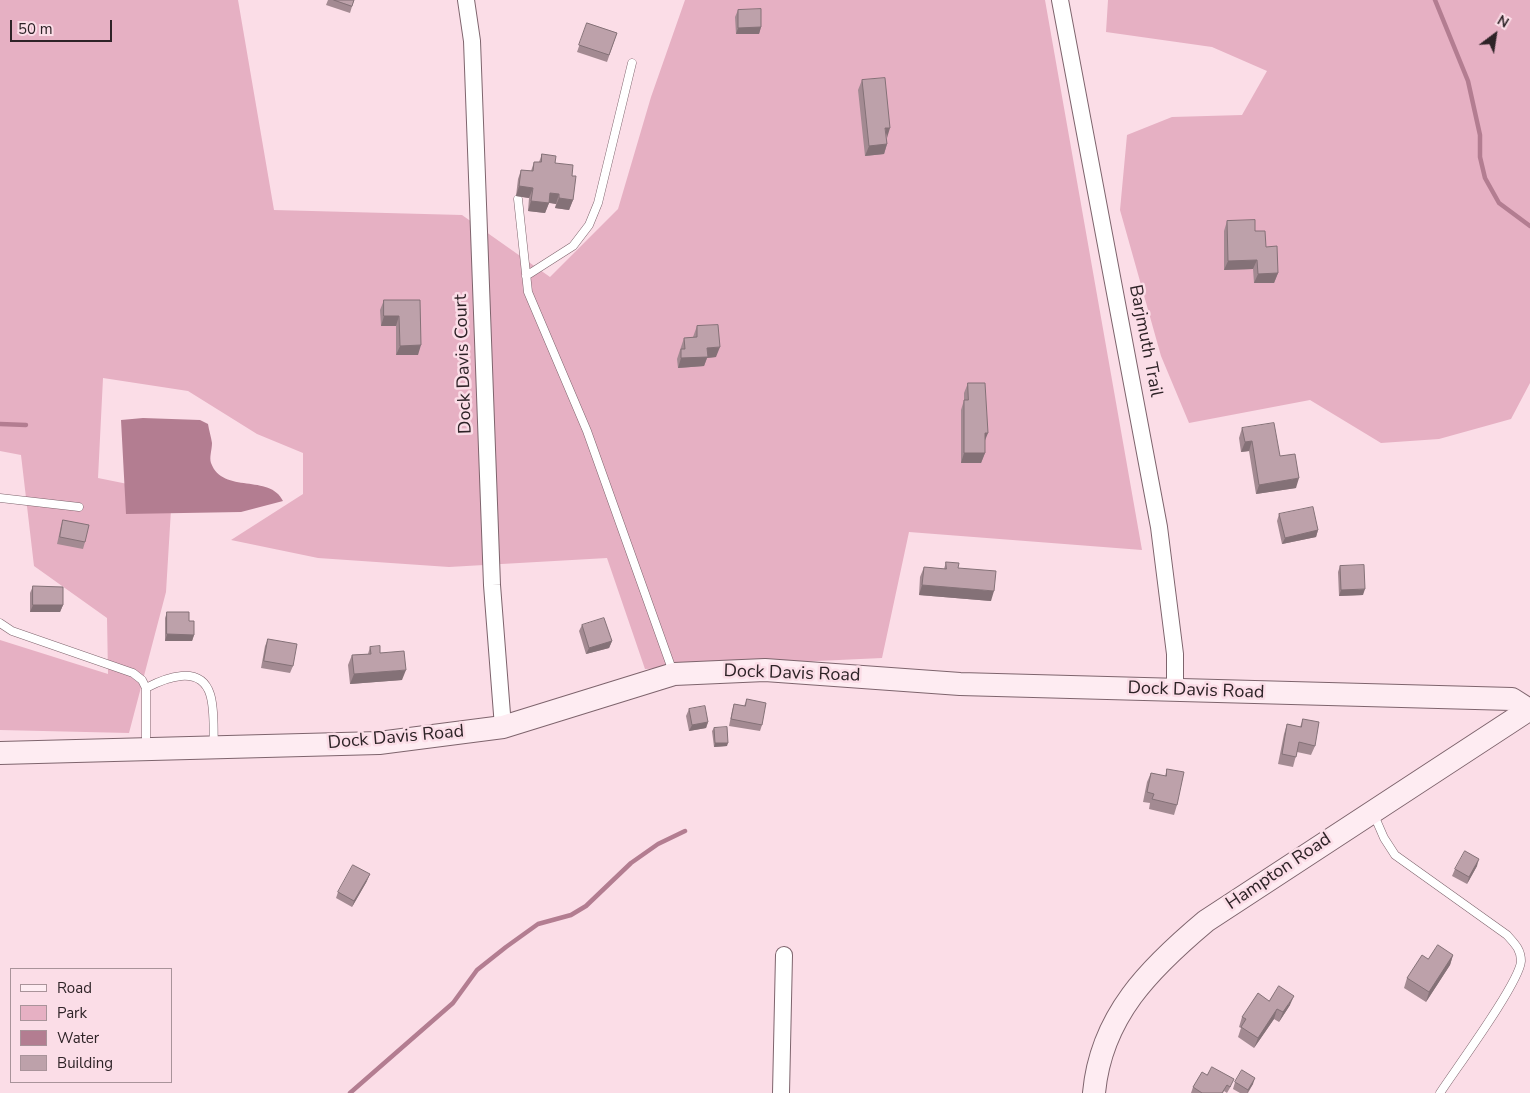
<!DOCTYPE html>
<html>
<head>
<meta charset="utf-8">
<style>
  body { margin:0 }
  #map { position:relative; width:1530px; height:1093px; overflow:hidden; background:#fbdde7; font-family:"Nunito Sans",sans-serif }
  canvas { display:block }
  .legend { position:absolute; left:10px; top:968px; width:162px; height:115px; box-sizing:border-box; background:#fbdde7; border:1px solid #a9939a; margin:0; padding:6px 9px; list-style:none; font-size:15px; color:#2e2327 }
  .legend li { display:flex; align-items:center; gap:10px; height:25px }
  .legend b { width:25px; border:1px solid #a9939a }
  .north { position:absolute; left:1470px; top:10px; width:50px; height:50px; -webkit-text-stroke:4px #fbdde7; paint-order:stroke; rotate:31deg; font-size:14px; font-weight:700; line-height:20px; text-align:center; color:#2e2327 }
  .north::after { content:''; display:block; margin:auto; width:18px; height:22px; background:#2e2327; clip-path:polygon(50% 0,100% 100%,50% 72%,0 100%) }
  .scale { position:absolute; left:10px; top:20px; width:102px; height:22px; box-sizing:border-box; border:2px solid #2e2327; border-top:0; padding-left:6px; font-size:15px; line-height:18px; white-space:nowrap; color:#2e2327; -webkit-text-stroke:4px #fbdde7; paint-order:stroke }
</style>
</head>
<body>
<div id="map">
<canvas width="1530" height="1093"></canvas>
<ul class="legend">
<li><b style="height:6px;background:#feecf2"></b>Road</li>
<li><b style="height:14px;background:#e6b0c3"></b>Park</li>
<li><b style="height:14px;background:#b37d91"></b>Water</li>
<li><b style="height:14px;background:#bda1aa"></b>Building</li>
</ul>
<div class="north">N</div>
<div class="scale">50 m</div>
</div>
<script>
const g = document.querySelector('canvas').getContext('2d');
g.lineJoin = 'round';
function paint(path, color) { g.fillStyle = color; g.fill(path, 'evenodd'); }
function trace(path, color, width, dash) { g.strokeStyle = color; g.lineWidth = width; g.lineCap = dash ? 'butt' : 'round'; g.setLineDash(dash || []); g.stroke(path); }
function write(font, color, halo, rows, align = 'center') {
  g.font = font + ' "Nunito Sans",sans-serif'; g.lineWidth = 5; g.setLineDash([]); g.textBaseline = 'middle'; g.strokeStyle = halo; g.fillStyle = color; for (const [text, x, y, turn = 0] of rows) {
    g.save(); g.translate(x, y); g.rotate((+turn || 0) * Math.PI / 180); g.textAlign = isNaN(turn) ? turn : align; if (halo) g.strokeText(text, 0, 0); g.fillText(text, 0, 0); g.restore();
  }
}
paint(new Path2D(`
  M 0,0 L 238,0 L 274,210 L 462,215 L 550,277 L 618,209 L 651,97 L 685,0 L 1045,0 L 1142,550 L 909,532 L 882,658 L 645,669 L 607,558 L 449,567 L 318,558 L 231,540 L 303,494 L 303,453 L 257,434 L 188,391 L 103,378 L 98,478 L 172,493 L 166,592 L 129,733 L 0,730 L 0,640 L 108,674 L 107,618 L 34,566 L 21,455 L 0,451 Z
  M 1108,0 L 1530,0 L 1530,383 L 1511,419 L 1439,439 L 1381,443 L 1310,400 L 1189,423 L 1161,356 L 1120,210 L 1127,135 L 1172,117 L 1242,115 L 1267,71 L 1212,47 L 1106,32 Z`), '#e6b0c3');
paint(new Path2D(`
  M 143,418 L 200,420 L 208,424 C 209,430 211,437 212,443 C 212,450 209,457 211,463 C 223,495 270,473 283,501 L 241,512 L 126,514 L 121,420 Z`), '#b37d91');
trace(new Path2D(`
  M 1435,0 L 1468,81 L 1480,135 L 1480,157 L 1485,178 L 1499,203 L 1530,226
  M 0,424 L 26,425
  M 350,1093 L 453,1003 L 477,970 L 506,947 L 538,924 L 571,915 L 586,906 L 631,863 L 658,844 L 685,831`), '#b37d91', 4.5);
const lane = new Path2D(`
  M 518,199 L 528,292 L 587,431 L 673,672
  M 526,276 L 573,246 L 589,225 L 598,203 L 632,63
  M 0,498 L 79,507
  M 0,623 L 12,631 L 133,673 L 142,680 L 146,688 L 146,747
  M 146,688 C 165,678 200,664 210,694 C 215,709 213,730 214,745
  M 1374,815 L 1384,838 L 1395,855 L 1507,935 C 1514,943 1521,949 1521,961 C 1520,982 1455,1070 1440,1093`);
const street = new Path2D(`
  M 466,0 L 472,41 L 492,585 L 503,727
  M 1060,0 L 1159,527 L 1175,654 L 1175,691
  M 781,1093 L 784,955`);
const secondary = new Path2D(`
  M 0,753 L 379,743 L 503,727 L 674,674 L 765,670 L 960,684 L 1512,699 L 1529,710
  M 1094,1093 C 1101,1016 1150,968 1206,921 L 1530,709`);
trace(lane, '#7e646d', 9);
trace(street, '#7e646d', 18);
trace(secondary, '#7e646d', 24);
trace(lane, '#fff', 8);
trace(street, '#fff', 16);
trace(secondary, '#feecf2', 22);
paint(new Path2D(`
  M 328,0 L 354,0 L 350,13 L 326,5 Z
  M 738,10 L 761,27 L 759,34 L 736,34 L 735,17 Z
  M 587,23 L 617,33 L 607,62 L 577,52 Z
  M 862,80 L 886,138 L 887,144 L 884,154 L 865,156 L 858,90 Z
  M 542,154 L 555,163 L 572,176 L 573,200 L 569,210 L 555,208 L 556,204 L 549,203 L 545,213 L 528,211 L 529,198 L 516,196 L 518,179 L 521,170 L 531,171 L 534,162 L 539,162 Z
  M 1227,221 L 1255,231 L 1278,273 L 1274,283 L 1254,283 L 1253,269 L 1224,270 L 1224,231 Z
  M 384,300 L 420,300 L 418,355 L 396,355 L 396,326 L 381,326 L 380,310 Z
  M 697,326 L 716,357 L 707,358 L 704,366 L 678,368 L 677,359 L 684,338 L 693,337 Z
  M 968,383 L 985,442 L 985,453 L 981,463 L 961,463 L 961,410 L 964,400 L 964,393 Z
  M 1242,428 L 1280,456 L 1296,488 L 1256,494 L 1249,451 L 1241,452 L 1239,438 Z
  M 1279,514 L 1318,530 L 1316,537 L 1282,544 L 1277,521 Z
  M 63,520 L 85,542 L 83,549 L 57,544 L 61,526 Z
  M 946,562 L 958,568 L 991,601 L 919,595 L 920,577 L 924,567 L 944,569 Z
  M 1340,566 L 1363,595 L 1339,596 L 1338,572 Z
  M 33,586 L 63,605 L 60,612 L 30,612 L 30,593 Z
  M 167,612 L 189,621 L 194,635 L 192,641 L 165,641 L 165,618 Z
  M 582,625 L 612,641 L 609,648 L 586,654 L 579,631 Z
  M 268,639 L 293,666 L 290,673 L 261,668 L 265,646 Z
  M 370,647 L 380,653 L 402,680 L 350,684 L 348,665 L 352,655 L 368,654 Z
  M 747,699 L 762,725 L 760,731 L 729,726 L 732,711 L 734,704 L 744,706 Z
  M 689,709 L 708,722 L 706,728 L 689,731 L 686,716 Z
  M 1303,719 L 1315,746 L 1311,755 L 1297,752 L 1293,767 L 1278,764 L 1284,734 L 1287,724 L 1300,727 Z
  M 714,728 L 727,746 L 714,747 L 712,731 Z
  M 1167,769 L 1177,805 L 1174,815 L 1149,809 L 1150,803 L 1143,802 L 1147,782 L 1151,773 L 1165,776 Z
  M 1477,866 L 1467,884 L 1452,876 L 1455,869 Z
  M 367,881 L 352,907 L 336,898 L 338,892 Z
  M 1453,955 L 1450,965 L 1426,1002 L 1404,988 L 1407,978 L 1428,959 Z
  M 1269,1001 L 1290,1005 L 1279,1022 L 1274,1019 L 1254,1048 L 1238,1037 L 1241,1028 L 1239,1027 L 1242,1017 Z
  M 1207,1075 L 1231,1086 L 1227,1093 L 1224,1091 L 1223,1093 L 1191,1093 L 1193,1087 Z
  M 1235,1082 L 1253,1084 L 1248,1093 L 1240,1093 L 1233,1089 Z`), '#a38a92');
paint(new Path2D(`
  M 761,27 L 759,34 L 736,34 L 738,28 Z
  M 885,128 L 890,128 L 887,138 Z
  M 887,144 L 884,154 L 865,156 L 869,146 Z
  M 519,186 L 533,188 L 529,198 L 516,196 Z
  M 550,193 L 559,194 L 556,204 L 546,202 Z
  M 559,198 L 573,200 L 569,210 L 555,208 Z
  M 531,201 L 549,203 L 545,213 L 528,211 Z
  M 1257,260 L 1253,269 L 1224,270 L 1228,261 Z
  M 1278,273 L 1274,283 L 1254,283 L 1258,274 Z
  M 384,316 L 399,316 L 396,326 L 381,326 Z
  M 421,345 L 418,355 L 396,355 L 400,346 Z
  M 720,347 L 716,357 L 707,358 L 704,366 L 678,368 L 681,358 L 707,348 Z
  M 985,433 L 988,433 L 984,443 Z
  M 1252,441 L 1249,451 L 1241,452 L 1245,442 Z
  M 964,453 L 985,453 L 981,463 L 961,463 Z
  M 1299,478 L 1296,488 L 1256,494 L 1259,485 Z
  M 1318,530 L 1316,537 L 1282,544 L 1285,538 Z
  M 922,585 L 994,591 L 991,601 L 919,595 Z
  M 1365,589 L 1363,595 L 1339,596 L 1341,590 Z
  M 33,605 L 63,605 L 60,612 L 30,612 Z
  M 167,634 L 194,635 L 192,641 L 165,641 Z
  M 612,641 L 609,648 L 586,654 L 589,648 Z
  M 406,670 L 402,680 L 350,684 L 354,674 Z
  M 708,722 L 706,728 L 689,731 L 692,725 Z
  M 715,743 L 728,743 L 727,746 L 714,747 Z
  M 1479,859 L 1477,866 L 1467,884 L 1469,877 Z
  M 370,874 L 367,881 L 352,907 L 354,901 Z
  M 1453,955 L 1450,965 L 1426,1002 L 1429,992 Z
  M 1294,996 L 1290,1005 L 1279,1022 L 1283,1012 Z
  M 1277,1009 L 1274,1019 L 1254,1048 L 1258,1038 Z
  M 1255,1078 L 1253,1084 L 1247,1093 L 1248,1090 Z`), '#847177');
const building = new Path2D(`
  M 334,0 L 354,0 L 352,6 Z
  M 761,9 L 761,27 L 738,28 L 738,10 Z
  M 587,23 L 617,33 L 609,55 L 579,45 Z
  M 885,78 L 890,128 L 885,128 L 887,144 L 869,146 L 862,80 Z
  M 542,154 L 556,156 L 555,163 L 573,165 L 572,176 L 576,176 L 573,200 L 559,198 L 559,194 L 550,193 L 549,203 L 531,201 L 533,188 L 519,186 L 521,170 L 533,171 L 534,162 L 541,162 Z
  M 1255,220 L 1255,231 L 1265,231 L 1266,247 L 1277,246 L 1278,273 L 1258,274 L 1257,260 L 1228,261 L 1227,221 Z
  M 384,300 L 420,300 L 421,345 L 400,346 L 399,316 L 384,316 Z
  M 718,325 L 720,347 L 707,348 L 708,357 L 681,358 L 681,349 L 685,349 L 684,338 L 697,337 L 697,326 Z
  M 968,383 L 985,383 L 988,433 L 985,433 L 985,453 L 964,453 L 964,400 L 968,400 Z
  M 1274,423 L 1280,456 L 1295,454 L 1299,478 L 1259,485 L 1252,441 L 1245,442 L 1242,428 Z
  M 1313,507 L 1318,530 L 1285,538 L 1279,514 Z
  M 63,520 L 89,525 L 85,542 L 60,537 Z
  M 946,562 L 959,563 L 958,568 L 996,571 L 994,591 L 922,585 L 924,567 L 946,569 Z
  M 1364,565 L 1365,589 L 1341,590 L 1340,566 Z
  M 33,586 L 63,587 L 63,605 L 33,605 Z
  M 167,612 L 189,612 L 189,621 L 194,621 L 194,635 L 167,634 Z
  M 604,618 L 612,641 L 589,648 L 582,625 Z
  M 268,639 L 297,644 L 293,666 L 264,661 Z
  M 380,646 L 380,653 L 404,651 L 406,670 L 354,674 L 352,655 L 371,654 L 370,647 Z
  M 747,699 L 766,703 L 762,725 L 731,719 L 734,704 L 745,706 Z
  M 705,706 L 708,722 L 692,725 L 689,709 Z
  M 1303,719 L 1319,722 L 1315,746 L 1299,742 L 1296,757 L 1282,754 L 1287,724 L 1301,727 Z
  M 727,727 L 728,743 L 715,743 L 714,728 Z
  M 1167,769 L 1184,772 L 1177,805 L 1152,799 L 1154,794 L 1147,792 L 1151,773 L 1166,776 Z
  M 1465,851 L 1479,859 L 1469,877 L 1455,869 Z
  M 353,865 L 370,874 L 354,901 L 338,892 Z
  M 1438,945 L 1453,955 L 1429,992 L 1407,978 L 1422,955 L 1428,959 Z
  M 1279,986 L 1294,996 L 1283,1012 L 1277,1009 L 1258,1038 L 1241,1027 L 1246,1019 L 1242,1017 L 1258,993 L 1269,1001 Z
  M 1212,1067 L 1234,1079 L 1230,1087 L 1227,1085 L 1222,1093 L 1202,1093 L 1193,1087 L 1202,1072 L 1207,1075 Z
  M 1242,1070 L 1255,1078 L 1248,1090 L 1235,1082 Z`);
paint(building, '#bda1aa');
trace(building, '#847177', 1);
write('18px', '#2e2327', '#fbdde7', [
  ["Barjmuth Trail",1145,341,79],
  ["Dock Davis Court",464,364,-92],
  ["Dock Davis Road",792,674,2],
  ["Dock Davis Road",1196,691,2],
  ["Dock Davis Road",396,738,-5],
  ["Hampton Road",1279,872,-34]
]);
</script>
</body>
</html>
